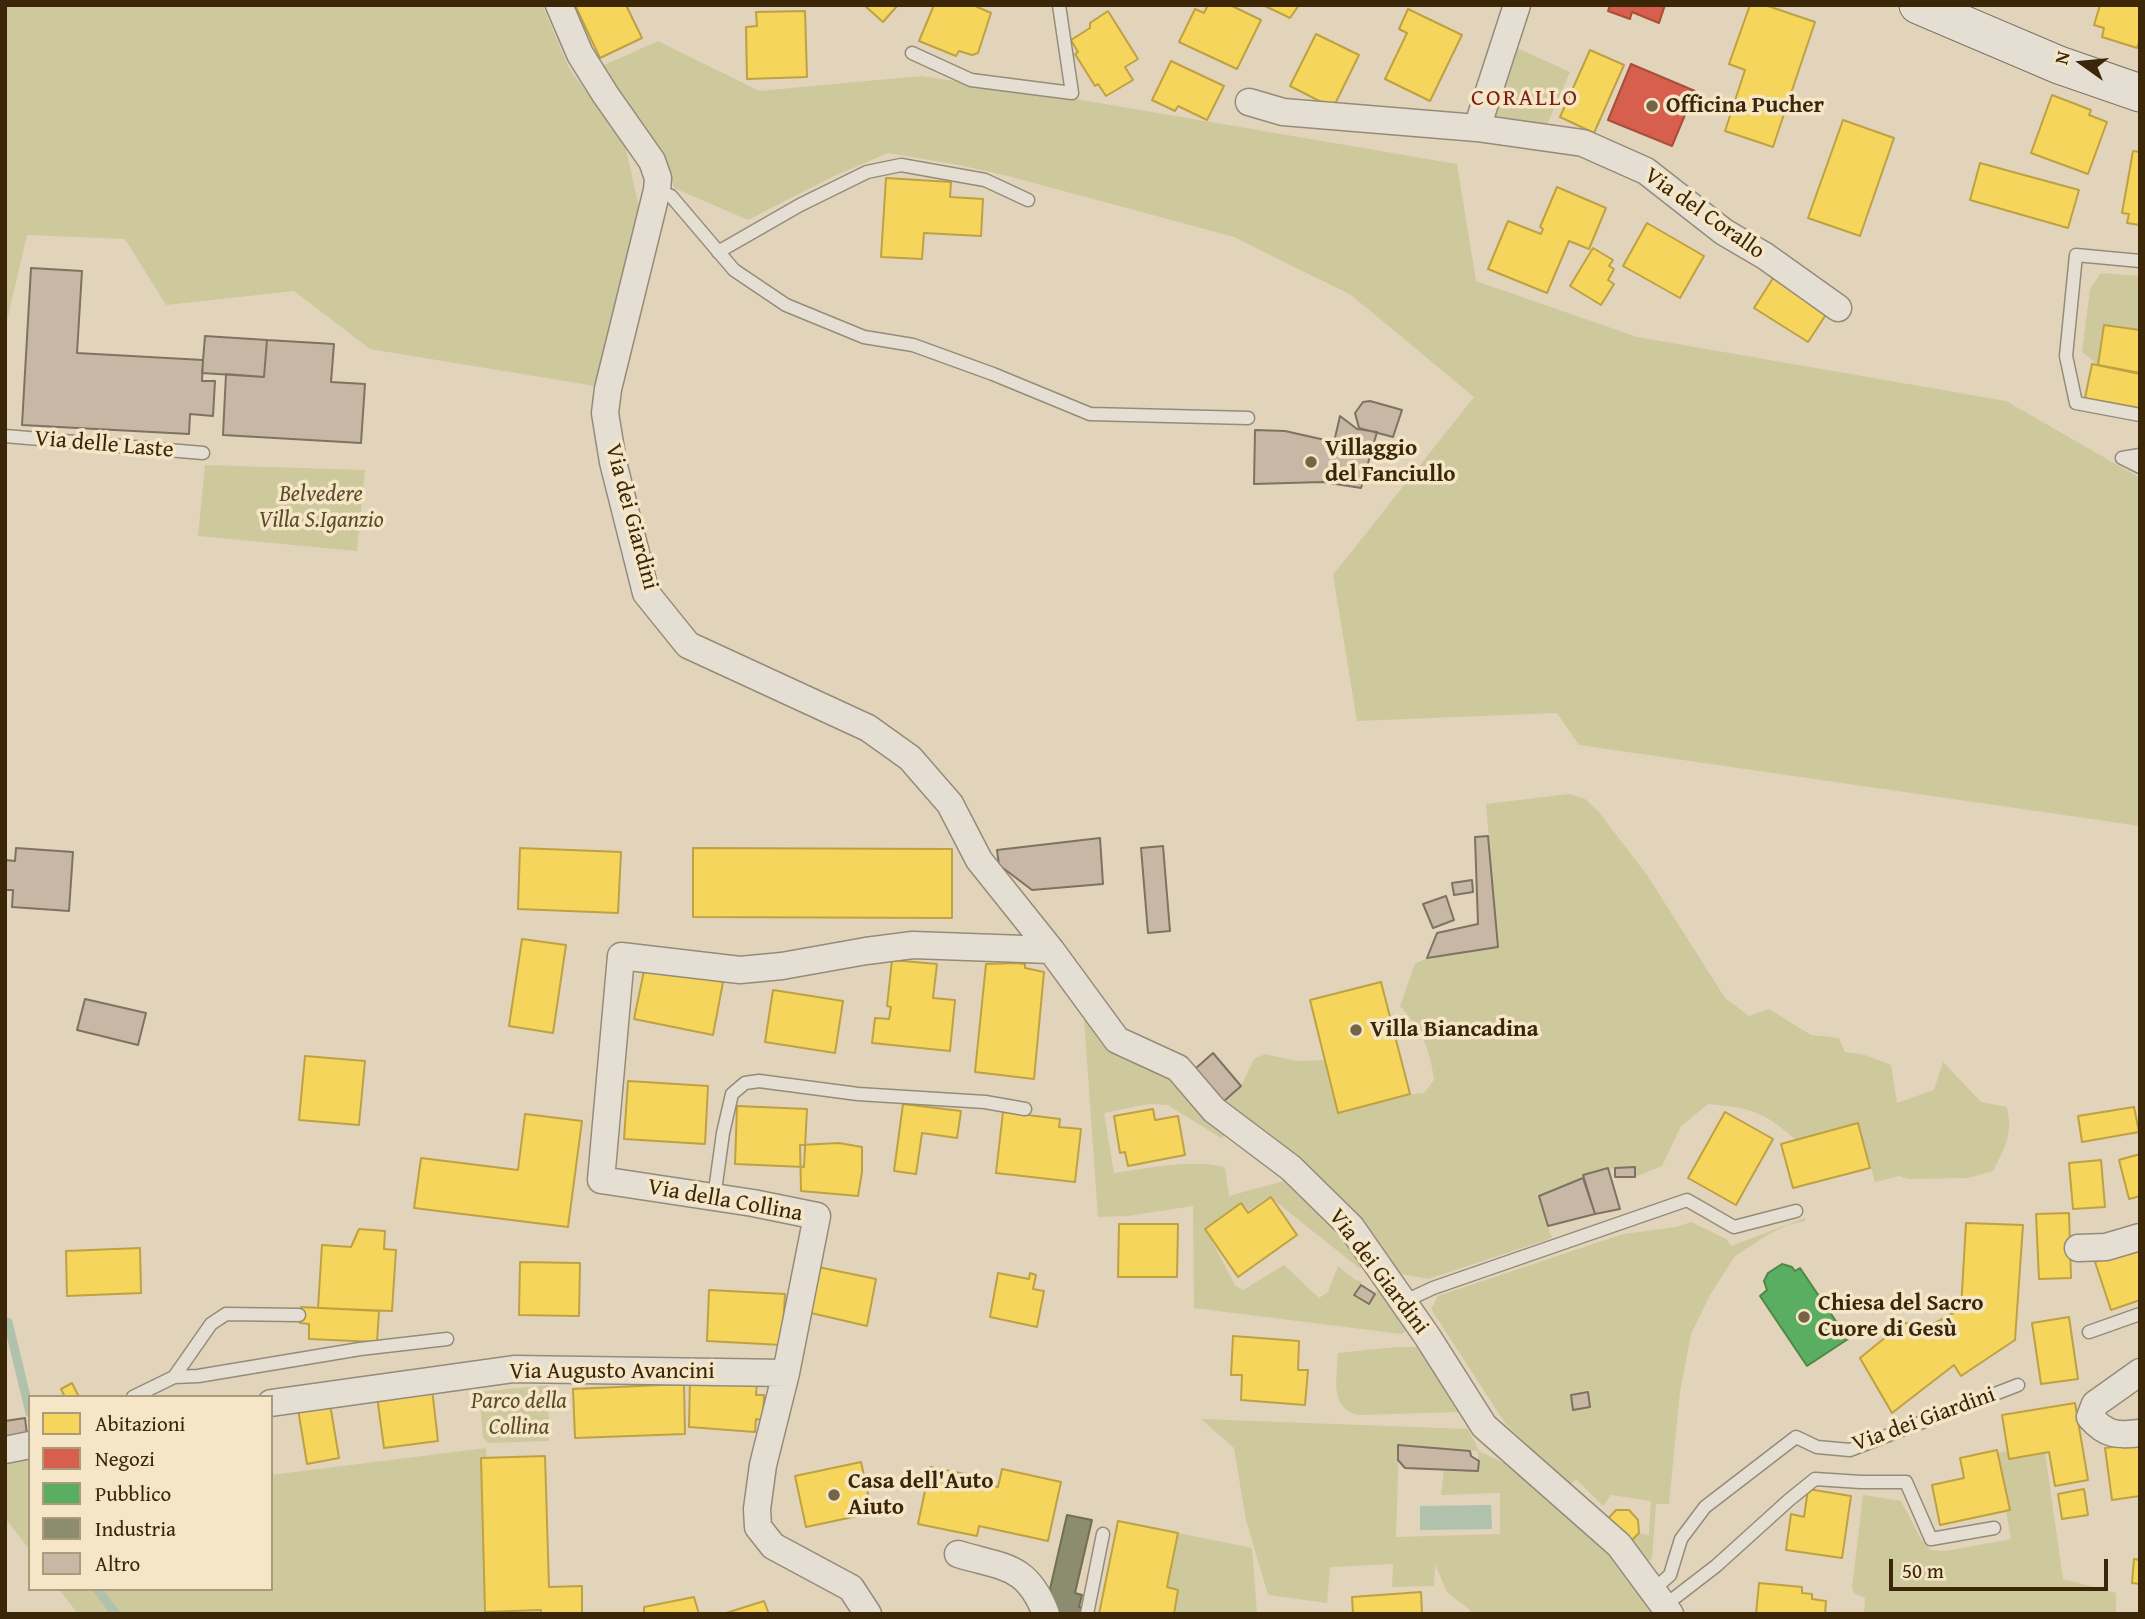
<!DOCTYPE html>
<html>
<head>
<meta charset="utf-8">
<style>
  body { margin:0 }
  #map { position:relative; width:2145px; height:1619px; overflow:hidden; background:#e1d4ba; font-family:"Gentium Book Plus",serif }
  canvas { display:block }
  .frame { position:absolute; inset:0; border:7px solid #3b2708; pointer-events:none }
  .legend { position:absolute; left:28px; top:1395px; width:245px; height:196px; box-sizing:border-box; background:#f5e6c8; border:2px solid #ab9a7b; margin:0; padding:9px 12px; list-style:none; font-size:21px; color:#3b2708 }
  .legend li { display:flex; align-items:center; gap:14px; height:35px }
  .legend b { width:35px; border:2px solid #ab9a7b }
  .north { position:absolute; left:2047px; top:28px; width:70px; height:70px; -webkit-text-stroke:5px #f5e6c8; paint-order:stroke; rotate:285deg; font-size:19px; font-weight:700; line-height:28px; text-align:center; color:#3b2708 }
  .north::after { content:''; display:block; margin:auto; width:24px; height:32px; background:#3b2708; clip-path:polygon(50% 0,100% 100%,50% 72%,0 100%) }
  .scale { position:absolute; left:1889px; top:1559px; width:219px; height:32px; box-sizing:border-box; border:4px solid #3b2708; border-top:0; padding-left:9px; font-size:21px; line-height:24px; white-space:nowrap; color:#3b2708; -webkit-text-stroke:5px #f5e6c8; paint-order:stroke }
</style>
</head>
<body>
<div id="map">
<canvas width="2145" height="1619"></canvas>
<div class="frame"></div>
<ul class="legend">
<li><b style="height:19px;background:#f6d55c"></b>Abitazioni</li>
<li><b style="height:19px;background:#d6604d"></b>Negozi</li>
<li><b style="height:19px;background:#5aae61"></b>Pubblico</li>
<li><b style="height:19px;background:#8c8c6e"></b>Industria</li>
<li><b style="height:19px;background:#c9b7a6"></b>Altro</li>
</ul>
<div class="north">N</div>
<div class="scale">50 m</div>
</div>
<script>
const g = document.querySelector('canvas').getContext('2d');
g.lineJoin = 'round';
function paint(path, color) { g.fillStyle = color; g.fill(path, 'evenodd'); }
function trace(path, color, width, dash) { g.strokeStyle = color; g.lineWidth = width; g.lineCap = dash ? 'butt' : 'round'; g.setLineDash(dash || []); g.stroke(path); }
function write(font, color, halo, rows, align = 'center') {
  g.font = font + ' "Gentium Book Plus",serif'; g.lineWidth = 7; g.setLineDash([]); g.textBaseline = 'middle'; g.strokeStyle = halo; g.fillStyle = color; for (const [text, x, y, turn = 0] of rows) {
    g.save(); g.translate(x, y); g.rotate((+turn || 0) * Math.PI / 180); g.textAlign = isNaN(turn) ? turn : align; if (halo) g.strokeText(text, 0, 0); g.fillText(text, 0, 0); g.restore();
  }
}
paint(new Path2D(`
  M 5,5 L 542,5 L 569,68 L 625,145 L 640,212 L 595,386 L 370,349 L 294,291 L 166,305 L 125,239 L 27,235 L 5,329 Z
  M 658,41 L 759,91 L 921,76 L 1064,97 L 1457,164 L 1476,281 L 1637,337 L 2006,401 L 2140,478 L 2140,826 L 1579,745 L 1557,713 L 1357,721 L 1333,575 L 1474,397 L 1351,295 L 1234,237 L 1008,176 L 959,165 L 888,153 L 834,176 L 748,220 L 674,188 L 667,163 L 600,67 Z
  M 1517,48 L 1570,72 L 1544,131 L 1493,120 Z
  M 2101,273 L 2140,276 L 2140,331 L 2104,325 L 2098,365 L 2082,352 L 2090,289 Z
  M 205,465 L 365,470 L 357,551 L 198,536 Z
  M 1569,794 L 1585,799 L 1598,811 L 1647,875 L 1725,998 L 1749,1016 L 1769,1009 L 1811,1035 L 1839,1038 L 1845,1052 L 1865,1055 L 1891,1065 L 1897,1103 L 1934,1090 L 1943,1062 L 1981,1102 L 2007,1107 C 2013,1135 2005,1147 1993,1171 L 1968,1178 L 1908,1179 L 1899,1176 L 1875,1182 L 1858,1124 L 1796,1140 C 1763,1111 1751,1108 1708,1104 L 1681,1126 L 1662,1166 L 1635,1177 L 1634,1167 L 1608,1169 L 1538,1196 L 1552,1238 L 1428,1279 L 1401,1274 L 1327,1189 L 1224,1103 L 1241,1086 L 1254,1059 L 1265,1054 L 1296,1061 L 1325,1060 L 1339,1113 L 1406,1095 L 1424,1093 L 1434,1080 C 1430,1048 1422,1031 1400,1006 L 1415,964 L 1427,958 L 1498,947 L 1486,804 Z
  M 1084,1019 L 1103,1046 L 1130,1060 L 1176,1078 L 1232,1132 L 1221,1138 L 1168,1105 L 1149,1104 L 1104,1113 L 1114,1173 C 1151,1168 1189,1159 1225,1167 L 1229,1196 L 1287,1180 L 1369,1265 L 1366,1269 L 1359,1268 L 1270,1197 L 1247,1211 L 1241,1203 L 1205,1228 L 1235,1285 L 1243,1290 L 1284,1265 L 1319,1298 L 1328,1292 L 1338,1266 L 1354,1279 L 1362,1282 L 1355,1295 L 1369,1304 L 1377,1291 L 1387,1299 L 1410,1329 L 1401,1334 L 1194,1308 L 1193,1206 L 1128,1216 L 1098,1217 Z
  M 1805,1218 L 1805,1221 L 1788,1225 L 1769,1234 L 1735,1256 L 1710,1295 L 1691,1334 L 1680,1392 L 1669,1504 L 1656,1504 L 1652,1558 L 1644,1567 L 1626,1546 L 1638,1533 L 1649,1535 L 1651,1501 L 1611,1495 L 1603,1506 L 1576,1479 L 1569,1486 L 1505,1423 L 1431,1309 L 1438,1296 L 1623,1234 L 1676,1227 L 1691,1222 L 1726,1239 L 1731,1246 Z
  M 1396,1347 L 1425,1347 L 1461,1412 L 1358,1415 C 1329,1408 1337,1377 1338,1353 Z
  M 548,1385 L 549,1441 L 488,1443 L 483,1437 L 479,1392 Z
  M 1201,1419 L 1468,1429 L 1479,1451 L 1506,1464 L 1554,1501 L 1606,1551 L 1654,1614 L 1470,1614 L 1470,1610 L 1447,1592 L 1435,1564 L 1434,1586 L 1392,1587 L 1393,1564 L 1330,1567 L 1327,1603 L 1268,1595 L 1246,1520 L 1234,1448 ZM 1399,1445 L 1478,1451 L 1478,1471 L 1444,1470 L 1441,1495 L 1500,1493 L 1500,1534 L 1396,1537 Z
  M 486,1448 L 495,1614 L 78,1614 L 59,1589 L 271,1589 L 271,1475 Z
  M 2007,1451 L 2009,1458 L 2045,1452 L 2063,1579 L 2116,1593 L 2116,1614 L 1864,1614 L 1865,1598 L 1854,1593 L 1852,1588 L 1863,1495 L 1901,1501 L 1921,1539 L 1931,1550 L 1946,1551 L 2011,1539 L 2006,1511 L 2010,1509 L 1996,1453 Z
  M 30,1456 L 30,1550 L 5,1518 L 5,1461 Z
  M 1178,1533 L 1252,1548 L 1257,1614 L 1174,1614 L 1178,1590 L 1167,1587 Z`), '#cec89d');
paint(new Path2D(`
  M 1491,1505 L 1492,1529 L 1420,1530 L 1420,1506 Z`), '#b0c2ac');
const homes = new Path2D(`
  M 575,5 L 626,5 L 642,38 L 600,58 Z
  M 864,5 L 898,5 L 883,22 Z
  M 934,5 L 973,5 L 991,13 L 978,53 L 972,55 L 959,51 L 956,56 L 919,41 Z
  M 1208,5 L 1230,5 L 1261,20 L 1237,69 L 1179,42 L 1195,9 L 1204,13 Z
  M 1263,5 L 1299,5 L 1290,18 Z
  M 1750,5 L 1765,5 L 1815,22 L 1773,147 L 1725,131 L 1745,70 L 1729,64 Z
  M 2100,5 L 2140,5 L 2140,39 L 2137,48 L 2102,37 L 2104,28 L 2094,25 Z
  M 1408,9 L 1462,35 L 1430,101 L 1385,79 L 1407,33 L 1399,29 Z
  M 805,11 L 807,77 L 747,79 L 746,27 L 757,26 L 756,12 Z
  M 1108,11 L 1138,59 L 1125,67 L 1133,80 L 1106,96 L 1098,84 L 1095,86 L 1075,54 L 1078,52 L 1071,40 L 1090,28 L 1090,23 Z
  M 1316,34 L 1359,55 L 1333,108 L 1290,86 Z
  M 1590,50 L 1624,65 L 1594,133 L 1560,117 Z
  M 1171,61 L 1224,86 L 1207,120 L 1178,106 L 1175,111 L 1152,100 Z
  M 2052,95 L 2091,110 L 2089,115 L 2107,122 L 2088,174 L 2031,153 Z
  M 1843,120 L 1894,138 L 1860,236 L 1808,218 Z
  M 2133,151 L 2140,152 L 2140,225 L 2127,223 L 2129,214 L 2122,213 Z
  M 1980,163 L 2079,190 L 2068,228 L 1970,200 Z
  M 886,178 L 951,182 L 950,197 L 983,199 L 981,236 L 924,233 L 922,259 L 881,257 Z
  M 1557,187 L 1606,208 L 1589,249 L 1569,241 L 1547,293 L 1488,269 L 1508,221 L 1541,234 L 1543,229 L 1540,227 Z
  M 1647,223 L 1704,256 L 1680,298 L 1623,266 Z
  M 1593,248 L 1613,260 L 1609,266 L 1614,269 L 1608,280 L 1614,284 L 1601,305 L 1570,286 Z
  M 1775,275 L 1829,310 L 1808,342 L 1754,308 Z
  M 2104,325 L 2140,330 L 2140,373 L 2098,365 Z
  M 2092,364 L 2140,374 L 2140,408 L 2085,398 Z
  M 520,848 L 621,852 L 618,913 L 518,909 Z
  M 693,848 L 952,849 L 952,918 L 693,917 Z
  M 522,939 L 566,945 L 553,1033 L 509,1026 Z
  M 892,960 L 937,964 L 933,998 L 955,1000 L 950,1051 L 872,1043 L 875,1018 L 889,1019 L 891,1007 L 887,1006 Z
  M 1016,963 L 1025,964 L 1025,968 L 1044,972 L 1034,1079 L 975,1072 L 986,964 Z
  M 645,966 L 723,982 L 713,1035 L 634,1019 Z
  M 1381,982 L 1410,1094 L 1338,1113 L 1310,1000 Z
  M 773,990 L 843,1001 L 835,1053 L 765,1042 Z
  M 305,1056 L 365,1061 L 359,1125 L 299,1120 Z
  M 628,1081 L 708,1086 L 705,1144 L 624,1139 Z
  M 903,1104 L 961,1111 L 957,1138 L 922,1133 L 916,1174 L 894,1171 Z
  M 737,1106 L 807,1109 L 804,1167 L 735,1164 Z
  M 2134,1107 L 2139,1132 L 2082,1142 L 2078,1116 Z
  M 1153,1109 L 1155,1120 L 1178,1116 L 1185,1155 L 1128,1166 L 1125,1152 L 1120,1153 L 1114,1116 Z
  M 1003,1112 L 1060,1119 L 1059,1127 L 1081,1129 L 1075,1182 L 996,1173 Z
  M 1725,1112 L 1773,1139 L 1736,1205 L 1688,1178 Z
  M 525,1114 L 582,1121 L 568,1227 L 414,1208 L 421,1158 L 518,1170 Z
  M 1858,1123 L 1870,1168 L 1793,1188 L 1781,1144 Z
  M 839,1143 L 862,1147 L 862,1172 L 858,1196 L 801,1191 L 800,1145 Z
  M 2140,1154 L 2140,1196 L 2129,1199 L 2119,1160 Z
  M 2101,1160 L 2105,1207 L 2073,1209 L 2069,1163 Z
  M 1271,1197 L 1297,1235 L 1238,1277 L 1205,1229 L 1241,1203 L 1248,1213 Z
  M 2069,1213 L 2071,1278 L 2039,1279 L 2036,1214 Z
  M 1966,1223 L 2023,1225 L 2015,1340 L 1961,1376 L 1954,1365 L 1892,1413 L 1860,1358 L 1903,1323 L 1933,1324 L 1961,1309 Z
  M 1119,1224 L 1178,1224 L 1177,1277 L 1118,1277 Z
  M 359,1229 L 385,1231 L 384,1249 L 396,1250 L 392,1311 L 318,1308 L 322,1245 L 351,1247 Z
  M 2140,1247 L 2140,1300 L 2111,1310 L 2095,1262 Z
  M 140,1248 L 141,1293 L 67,1296 L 66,1251 Z
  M 520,1262 L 580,1263 L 579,1316 L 519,1315 Z
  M 818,1267 L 876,1279 L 867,1326 L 811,1313 Z
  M 998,1273 L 1029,1279 L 1030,1273 L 1036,1275 L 1033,1289 L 1044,1291 L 1037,1327 L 990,1317 Z
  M 709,1290 L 785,1294 L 782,1345 L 707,1341 Z
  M 301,1307 L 379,1311 L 377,1342 L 309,1339 L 309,1324 L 300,1323 Z
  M 2069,1317 L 2078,1379 L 2041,1384 L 2032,1323 Z
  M 1233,1336 L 1299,1341 L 1298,1370 L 1308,1370 L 1305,1405 L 1241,1400 L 1242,1375 L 1231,1375 Z
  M 690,1378 L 757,1381 L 756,1395 L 764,1395 L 763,1420 L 756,1419 L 755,1432 L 689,1427 Z
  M 72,1383 L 79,1397 L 65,1397 L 61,1389 Z
  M 684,1384 L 685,1434 L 575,1438 L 573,1389 Z
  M 432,1389 L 438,1441 L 384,1448 L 377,1396 Z
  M 2075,1403 L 2088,1480 L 2055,1486 L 2049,1452 L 2009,1459 L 2002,1415 Z
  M 330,1404 L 339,1458 L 307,1464 L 298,1409 Z
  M 2140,1443 L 2140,1496 L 2112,1500 L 2105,1448 Z
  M 1997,1450 L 2010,1510 L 1940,1525 L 1932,1485 L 1964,1478 L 1960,1458 Z
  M 545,1456 L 549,1587 L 582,1586 L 582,1614 L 541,1614 L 541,1610 L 485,1612 L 481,1458 Z
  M 861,1462 L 872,1513 L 806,1527 L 795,1476 Z
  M 930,1467 L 990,1479 L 989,1485 L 998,1487 L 1002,1469 L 1061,1482 L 1048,1541 L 979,1526 L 977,1536 L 918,1524 Z
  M 1808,1489 L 1851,1496 L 1842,1558 L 1786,1550 L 1791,1514 L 1804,1517 Z
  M 2084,1489 L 2088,1515 L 2062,1519 L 2058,1494 Z
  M 1616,1510 L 1629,1510 L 1638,1520 L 1639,1533 L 1626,1546 L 1604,1523 Z
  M 1118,1521 L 1178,1533 L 1167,1587 L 1178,1590 L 1174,1614 L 1099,1614 Z
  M 2134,1559 L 2140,1560 L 2140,1584 L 2132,1583 Z
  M 1759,1583 L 1802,1587 L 1802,1593 L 1812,1594 L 1812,1599 L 1826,1601 L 1825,1614 L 1756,1614 Z
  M 1421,1592 L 1422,1614 L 1353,1614 L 1352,1597 Z
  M 694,1597 L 699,1614 L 644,1614 L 644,1607 Z
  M 764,1601 L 769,1614 L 723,1614 Z`);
paint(homes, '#f6d55c');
trace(homes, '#bea143', 2);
const shops = new Path2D(`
  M 1610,5 L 1665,5 L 1659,23 L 1632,12 L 1630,19 L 1608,11 Z
  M 1631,64 L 1695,91 L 1672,146 L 1608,120 Z`);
paint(shops, '#d6604d');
trace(shops, '#a84f38', 2);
const public = new Path2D(`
  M 1782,1264 L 1792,1267 L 1795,1271 L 1800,1268 L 1848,1339 L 1807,1366 L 1760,1296 L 1767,1290 L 1764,1281 L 1768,1273 Z`);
paint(public, '#5aae61');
trace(public, '#518646', 2);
const industry = new Path2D(`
  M 1067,1515 L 1092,1520 L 1075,1593 L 1082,1595 L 1079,1607 L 1084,1608 L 1082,1614 L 1057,1614 L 1050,1589 Z`);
paint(industry, '#8c8c6e');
trace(industry, '#746e4f', 2);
trace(new Path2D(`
  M 8,1322 L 30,1413
  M 97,1589 L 116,1614`), '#b0c2ac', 9);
const building = new Path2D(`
  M 31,268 L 82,271 L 77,353 L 203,360 L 202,381 L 215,381 L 213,416 L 190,414 L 189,434 L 22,425 Z
  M 205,336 L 267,340 L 264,377 L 202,373 Z
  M 267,340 L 334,344 L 331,382 L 365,384 L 361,443 L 223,435 L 226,374 L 264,377 Z
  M 1370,401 L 1402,410 L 1393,437 L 1359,428 L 1355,413 L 1363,402 Z
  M 1340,416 L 1357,429 L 1377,432 L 1361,488 L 1323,482 L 1254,484 L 1255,430 L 1285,431 L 1334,442 Z
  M 1488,836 L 1498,947 L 1427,958 L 1437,933 L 1478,924 L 1475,837 Z
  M 1100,838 L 1103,884 L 1032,890 L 999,865 L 997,850 Z
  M 1163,846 L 1170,931 L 1148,933 L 1141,848 Z
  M 16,848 L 73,852 L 69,911 L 12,907 L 13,890 L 5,890 L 5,867 L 6,860 L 15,861 Z
  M 1472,880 L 1473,892 L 1454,895 L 1452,883 Z
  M 1446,896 L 1454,920 L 1433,928 L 1423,904 Z
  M 85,999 L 146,1013 L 138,1045 L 77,1030 Z
  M 1213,1053 L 1241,1086 L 1223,1102 L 1195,1069 Z
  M 1635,1167 L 1635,1177 L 1615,1177 L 1615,1168 Z
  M 1608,1168 L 1620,1209 L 1595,1214 L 1583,1175 Z
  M 1583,1178 L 1595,1214 L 1548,1226 L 1539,1196 Z
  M 1361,1285 L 1375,1294 L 1369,1304 L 1354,1295 Z
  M 1588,1392 L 1590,1407 L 1573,1410 L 1571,1395 Z
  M 25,1418 L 27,1435 L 6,1438 L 5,1421 Z
  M 1398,1445 L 1470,1451 L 1471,1456 L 1479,1461 L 1478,1471 L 1405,1468 L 1398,1460 Z`);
paint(building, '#c9b7a6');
trace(building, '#7c7361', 2);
const service = new Path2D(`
  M 912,53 L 971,80 L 1072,93 L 1059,5
  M 657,190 L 671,196 L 734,270 L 786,305 L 864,337 L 913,345 L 993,374 L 1090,414 L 1248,418
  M 718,252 L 800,205 L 867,172 L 901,165 L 985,180 L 1028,200
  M 2140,261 L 2076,255 L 2066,356 L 2076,403 L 2140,415
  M 5,436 L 203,453
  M 2140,455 L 2122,458 L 2140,467
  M 714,1198 L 723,1133 L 732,1094 L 745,1083 L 759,1081 L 858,1094 L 985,1102 L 1025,1109
  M 1403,1302 L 1433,1288 L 1687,1200 L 1734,1227 L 1796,1211
  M 2089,1332 L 2140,1314
  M 174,1377 L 198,1376 L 360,1349 L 447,1339
  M 133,1397 L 174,1377 L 211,1324 L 226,1314 L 299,1315
  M 1652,1591 L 1670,1575 L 1681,1539 L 1705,1507 L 1796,1437 L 1817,1447 L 1850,1450 L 2018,1385
  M 1664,1606 L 1716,1566 L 1789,1500 L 1815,1479 L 1861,1482 L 1906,1482 L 1931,1539 L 1994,1528
  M 1087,1614 L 1103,1534`);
const minor = new Path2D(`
  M 559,5 L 580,54 L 605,94 L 652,161 L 658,178 L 657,190 L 608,389 L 605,413 L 613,462 L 646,593 L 688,645 L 868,728 L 910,758 L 950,804 L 979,860 L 1051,950 L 1117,1040 L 1178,1068 L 1214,1110 L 1291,1168 L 1351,1227 L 1427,1336 L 1484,1426 L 1619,1545 L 1670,1614
  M 1249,102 L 1283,112 L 1477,128 L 1583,143 L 1646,171 L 1724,232 L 1765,256 L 1838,308
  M 1477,128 L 1517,5
  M 2078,1248 L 2106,1247 L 2140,1237
  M 2140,1372 L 2095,1404 L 2090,1417 C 2106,1435 2117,1436 2140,1433
  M 271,1403 L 514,1369 L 786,1373
  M 5,1450 L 30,1445
  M 958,1554 C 1004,1568 1027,1564 1046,1614
  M 868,1614 L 851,1588 L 773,1546 L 758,1527 L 757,1509 L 763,1465 L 786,1373 L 817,1216 L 753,1203 L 601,1180 L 621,956 L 740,970 L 782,966 L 866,951 L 913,945 L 1051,950`);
const secondary = new Path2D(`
  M 1918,5 L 2059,65 L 2140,93`);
trace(service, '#958b79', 15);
trace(minor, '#958b79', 29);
trace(secondary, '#7c7361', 39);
trace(service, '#e5dfd3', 12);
trace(minor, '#e5dfd3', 26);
trace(secondary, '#e5dfd3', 37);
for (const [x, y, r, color] of [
  [1652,106,7,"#756446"],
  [1311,462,7,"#756446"],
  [1356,1030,7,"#756446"],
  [1804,1317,7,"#756446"],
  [834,1495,7,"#756446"]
]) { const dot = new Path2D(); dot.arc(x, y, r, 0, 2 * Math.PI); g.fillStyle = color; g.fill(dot); trace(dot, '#f5e6c8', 2.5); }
write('bold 23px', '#3b2708', '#f5e6c8', [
  ["Officina Pucher",1666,106],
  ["Villaggio",1325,449],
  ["del Fanciullo",1325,475],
  ["Villa Biancadina",1370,1030],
  ["Chiesa del Sacro",1818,1304],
  ["Cuore di Gesù",1818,1330],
  ["Casa dell'Auto",848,1482],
  ["Aiuto",848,1508]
], 'left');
write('23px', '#3b2708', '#f5e6c8', [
  ["Via del Corallo",1704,214,35],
  ["Via delle Laste",104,445,5],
  ["Via dei Giardini",631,517,75],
  ["Via della Collina",725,1201,10],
  ["Via dei Giardini",1378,1272,53],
  ["Via Augusto Avancini",612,1372],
  ["Via dei Giardini",1924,1420,-20]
]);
write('italic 23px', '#5c4d28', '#f5e6c8', [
  ["Belvedere",321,495],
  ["Villa S.Iganzio",321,521],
  ["Parco della",519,1402],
  ["Collina",519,1428]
]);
g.letterSpacing = '2px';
write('24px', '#7a1f14', '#f5e6c8', [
  ["CORALLO",1525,99]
]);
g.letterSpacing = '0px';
</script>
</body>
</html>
